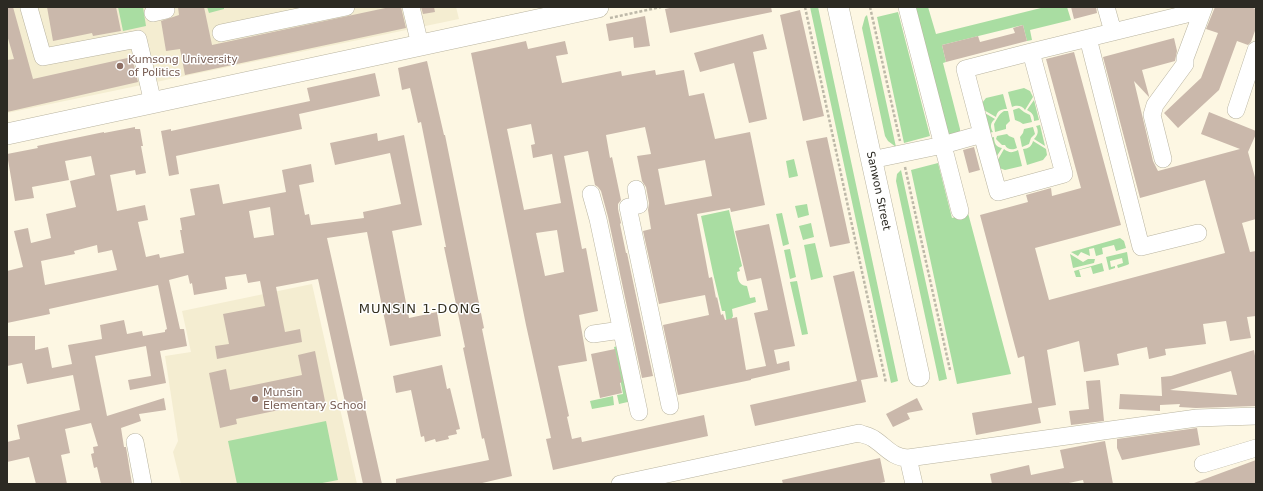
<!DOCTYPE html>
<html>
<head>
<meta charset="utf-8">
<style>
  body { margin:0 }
  #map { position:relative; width:1263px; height:491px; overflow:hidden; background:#fdf7e3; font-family:"DejaVu Sans",sans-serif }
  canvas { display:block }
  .frame { position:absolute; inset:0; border:8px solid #2c2a23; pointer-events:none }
</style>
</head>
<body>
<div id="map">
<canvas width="1263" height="491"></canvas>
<div class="frame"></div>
</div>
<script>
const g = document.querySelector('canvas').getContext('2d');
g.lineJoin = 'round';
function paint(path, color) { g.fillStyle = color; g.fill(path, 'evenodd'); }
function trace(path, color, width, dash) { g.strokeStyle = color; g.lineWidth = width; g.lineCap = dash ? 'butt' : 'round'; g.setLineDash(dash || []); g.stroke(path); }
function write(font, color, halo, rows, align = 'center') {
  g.font = font + ' "DejaVu Sans",sans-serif'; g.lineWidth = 3; g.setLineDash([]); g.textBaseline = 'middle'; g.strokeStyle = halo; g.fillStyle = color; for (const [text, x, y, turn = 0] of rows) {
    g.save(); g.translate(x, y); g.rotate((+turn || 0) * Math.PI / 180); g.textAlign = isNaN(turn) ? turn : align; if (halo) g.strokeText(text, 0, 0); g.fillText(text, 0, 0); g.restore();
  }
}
paint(new Path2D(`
  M 7,7 L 456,7 L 459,19 L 7,113 Z
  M 312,284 L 357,484 L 181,484 L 173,452 L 178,441 L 165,356 L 191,352 L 182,311 Z`), '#f4edd1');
paint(new Path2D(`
  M 118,7 L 143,7 L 146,26 L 123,31 Z
  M 207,7 L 224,7 L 224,9 L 209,13 Z
  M 810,7 L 818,7 L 898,381 L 891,383 Z
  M 910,7 L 928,7 L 936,34 L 1045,7 L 1067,7 L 1071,20 L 1030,30 L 1032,40 L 1027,41 L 1023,25 L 942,45 L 946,62 L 943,63 L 960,129 L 960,132 L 949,137 Z
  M 898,12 L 930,136 L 904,143 L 877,17 Z
  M 867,15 L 896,147 L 888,141 L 885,136 L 862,28 L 865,17 Z
  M 1024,88 L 1030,91 L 1033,97 L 1025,110 C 1022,105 1016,105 1012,107 L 1008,92 Z
  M 1003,94 L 1007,109 C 1001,109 997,111 996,117 L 982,109 L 982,103 L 986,98 Z
  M 1034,100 L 1039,120 L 1034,121 C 1034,116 1033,113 1027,110 Z
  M 1019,108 L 1024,112 L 1030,115 L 1032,122 L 1023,124 L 1020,122 L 1015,120 L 1013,110 Z
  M 1004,111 L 1008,111 L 1010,121 L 1006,125 L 1006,129 L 995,132 L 994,124 C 997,119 999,114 1004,111 Z
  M 983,112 L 995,119 C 990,123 990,127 993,132 L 989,133 Z
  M 1040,125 L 1045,146 L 1034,139 C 1038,135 1039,131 1036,126 Z
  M 1033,127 L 1035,134 L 1031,138 L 1029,144 L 1022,147 L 1020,137 L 1023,133 L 1024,129 Z
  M 1007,134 L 1009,136 L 1014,138 L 1017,148 C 1013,150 1007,150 1005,145 L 1002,145 L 996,139 L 997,136 Z
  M 994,137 C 994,143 996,147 1002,148 L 995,159 L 990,138 Z
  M 1033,141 L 1046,149 L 1047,155 L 1043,160 L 1027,165 L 1023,149 C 1028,149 1032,146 1033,141 Z
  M 1004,149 C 1009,153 1012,153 1018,150 L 1022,166 L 1005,170 L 999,168 L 996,163 Z
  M 794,159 L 798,176 L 789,178 L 786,161 Z
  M 938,163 L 952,218 L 968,213 L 1011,374 L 957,384 L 911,170 Z
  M 901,170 L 947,379 L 939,381 L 896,181 L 897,174 Z
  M 807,204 L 809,215 L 798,218 L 795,206 Z
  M 729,210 L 742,266 L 739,268 L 740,271 L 737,272 C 738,279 738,285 747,286 L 750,298 L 755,297 L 756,302 L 732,309 L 733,316 L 732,318 L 732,323 L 727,324 L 725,311 L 722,311 L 713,273 L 701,216 Z
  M 782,213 L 789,244 L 783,246 L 776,214 Z
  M 811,223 L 814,237 L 803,240 L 799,226 Z
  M 1120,238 L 1124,241 L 1126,248 L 1116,251 L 1114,245 L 1102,248 L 1103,254 L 1096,256 L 1094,248 L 1089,249 L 1090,256 L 1081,252 L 1078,256 L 1071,252 Z
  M 815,243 L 823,277 L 811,280 L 804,245 Z
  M 790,249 L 796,277 L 790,279 L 784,250 Z
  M 1127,252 L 1129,264 L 1127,265 L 1118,268 L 1117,265 L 1123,263 L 1122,258 L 1110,261 L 1111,267 L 1115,266 L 1115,268 L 1109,270 L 1106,257 Z
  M 1070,254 L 1083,262 L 1088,259 L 1095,259 L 1094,263 L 1073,268 Z
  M 1102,263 L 1104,271 L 1093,274 L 1091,267 L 1079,270 L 1081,277 L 1076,277 L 1074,271 Z
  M 797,281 L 808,334 L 802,335 L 790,282 Z
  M 621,345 L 632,401 L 619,404 L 617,395 L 623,394 L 614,347 Z
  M 613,396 L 614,405 L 592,409 L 590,401 Z
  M 326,421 L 338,480 L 317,484 L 237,484 L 228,441 Z`), '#a9dda2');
paint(new Path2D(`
  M 7,7 L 13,7 L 33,79 L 132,57 L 138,82 L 7,112 L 7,60 L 14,59 L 7,35 Z
  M 47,7 L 116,7 L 121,31 L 93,36 L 92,33 L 53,41 Z
  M 178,7 L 204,7 L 212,45 L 390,7 L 401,7 L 406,28 L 185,75 L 180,49 L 166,51 L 161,21 L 179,15 Z
  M 421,7 L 434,7 L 435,12 L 423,14 Z
  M 674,7 L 771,7 L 772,12 L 670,33 L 665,9 Z
  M 1071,7 L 1096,7 L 1097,13 L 1074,19 Z
  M 1215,7 L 1250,7 L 1256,9 L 1256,28 L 1251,42 L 1248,45 L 1237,41 L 1219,90 L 1178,128 L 1164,113 L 1201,78 L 1218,33 L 1206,29 Z
  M 800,10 L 824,116 L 803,121 L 780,15 Z
  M 645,16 L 650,46 L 634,48 L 633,37 L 609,41 L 606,24 Z
  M 1023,25 L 1027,41 L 946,62 L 942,45 L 978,36 L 980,42 L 1015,33 L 1013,28 Z
  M 763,34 L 767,49 L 753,52 L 767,119 L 749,123 L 734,63 L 700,72 L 694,53 Z
  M 1174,38 L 1177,51 L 1175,61 L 1142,70 L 1149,96 L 1149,97 L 1134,81 L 1153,161 L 1158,171 L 1240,149 L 1201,134 L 1209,112 L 1256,131 L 1256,134 L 1248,152 L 1256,181 L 1256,219 L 1242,223 L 1250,252 L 1256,251 L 1256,316 L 1247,317 L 1251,338 L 1230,341 L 1226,321 L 1203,324 L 1206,344 L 1165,349 L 1166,355 L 1149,359 L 1147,347 L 1129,351 L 1117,354 L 1119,365 L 1084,372 L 1079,341 L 1047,350 L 1056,405 L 1038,408 L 1041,423 L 976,435 L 972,413 L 1032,403 L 1024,356 L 1018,358 L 980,215 L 1028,202 L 1026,195 L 1051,188 L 1052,196 L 1081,188 L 1046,59 L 1074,52 L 1121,225 L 1035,248 L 1049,300 L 1225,253 L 1205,180 L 1140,198 L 1103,57 Z
  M 526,41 L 528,49 L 565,41 L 568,54 L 556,56 L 562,83 L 621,71 L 622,76 L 655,70 L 656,75 L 684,70 L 689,96 L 704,93 L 715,139 L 750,132 L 765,205 L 731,212 L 730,208 L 697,214 L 709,278 L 712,277 L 716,298 L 717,297 L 721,315 L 723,314 L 725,320 L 737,317 L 746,370 L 766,366 L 754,313 L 768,310 L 761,278 L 747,281 L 735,231 L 769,224 L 795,346 L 774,350 L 777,364 L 789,361 L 790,370 L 751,379 L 751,380 L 678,395 L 663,325 L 709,315 L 705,295 L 659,304 L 643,231 L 651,229 L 648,210 L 649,203 L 646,187 L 642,181 L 637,156 L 651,154 L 645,127 L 606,135 L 610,158 L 612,157 L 621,200 L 618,204 L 618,209 L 621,223 L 620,224 L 626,253 L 627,253 L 653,376 L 642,378 L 608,217 L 601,191 L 598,187 L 595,185 L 588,151 L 564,156 L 582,249 L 586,248 L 598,311 L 579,315 L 587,361 L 558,366 L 569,416 L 567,417 L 572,439 L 581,437 L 582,442 L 704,415 L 708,436 L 553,470 L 546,439 L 551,438 L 526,325 L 471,53 ZM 531,124 L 535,144 L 531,145 L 533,158 L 552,154 L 561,203 L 524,210 L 507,129 ZM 705,160 L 712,196 L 665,205 L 658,169 ZM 557,230 L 564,272 L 545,276 L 536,233 Z
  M 427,61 L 444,135 L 445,135 L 484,328 L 482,329 L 512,476 L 478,484 L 396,484 L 396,479 L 489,460 L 484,438 L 482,439 L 463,348 L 465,347 L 444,247 L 446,247 L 421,122 L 418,123 L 410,88 L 402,90 L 398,68 Z
  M 375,73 L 380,96 L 299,114 L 302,129 L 176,156 L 179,174 L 169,176 L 161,131 L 171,129 L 171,131 L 310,101 L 307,88 Z
  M 135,127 L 135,129 L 140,129 L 143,146 L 141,146 L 146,173 L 136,175 L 135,170 L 110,175 L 117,211 L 145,205 L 148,220 L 138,222 L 146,257 L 159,254 L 160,258 L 184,253 L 180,230 L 182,230 L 180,218 L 195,215 L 190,189 L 219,184 L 223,204 L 286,192 L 282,170 L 311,164 L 314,182 L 299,185 L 305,215 L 309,214 L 311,225 L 364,218 L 363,212 L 401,204 L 390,153 L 335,165 L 330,143 L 377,133 L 378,141 L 404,135 L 422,225 L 392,231 L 409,318 L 437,312 L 441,336 L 390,346 L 367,232 L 327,238 L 382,484 L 363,484 L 318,279 L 276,287 L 285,332 L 300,329 L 302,342 L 217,359 L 215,346 L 229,344 L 223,314 L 265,306 L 260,281 L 248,283 L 246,274 L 225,277 L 227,289 L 194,295 L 192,283 L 190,284 L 188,275 L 169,280 L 180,329 L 184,329 L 187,346 L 160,351 L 166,383 L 130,390 L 128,380 L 151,376 L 146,346 L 95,356 L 107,416 L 164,398 L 166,410 L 139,414 L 141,421 L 121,428 L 124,447 L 126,447 L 132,484 L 101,484 L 97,467 L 94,468 L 91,454 L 94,453 L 93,447 L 98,446 L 91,423 L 65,429 L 70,453 L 61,455 L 67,484 L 36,484 L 29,457 L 7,462 L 7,442 L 20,439 L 17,425 L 80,410 L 73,375 L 27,384 L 22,363 L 7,366 L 7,336 L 35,336 L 35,350 L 48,347 L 52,368 L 72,364 L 68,345 L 102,339 L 100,325 L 124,320 L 127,334 L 142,331 L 143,336 L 165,332 L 165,330 L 167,329 L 158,285 L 49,309 L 50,314 L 7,323 L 7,271 L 23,267 L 14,231 L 28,228 L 31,243 L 51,238 L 46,214 L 76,207 L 70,181 L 95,175 L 91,156 L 65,161 L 69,180 L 32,187 L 34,198 L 15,201 L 7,154 L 38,148 L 37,146 L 104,132 L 104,133 ZM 270,207 L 274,235 L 254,238 L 249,211 ZM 97,245 L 98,253 L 112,250 L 117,270 L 45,285 L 41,261 L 75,254 L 74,251 Z
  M 827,137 L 850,243 L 830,247 L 806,141 Z
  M 974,147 L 980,170 L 969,173 L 963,150 Z
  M 854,271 L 878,377 L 861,380 L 866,402 L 755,426 L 750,405 L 857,381 L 833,276 Z
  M 615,349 L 622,382 L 620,383 L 622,393 L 600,398 L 591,354 Z
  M 1254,350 L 1256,362 L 1256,406 L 1196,408 L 1179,407 L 1180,404 L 1160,405 L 1160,411 L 1119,409 L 1120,394 L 1162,396 L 1161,377 L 1171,376 ZM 1231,371 L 1237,395 L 1170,390 Z
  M 315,351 L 326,406 L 309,410 L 308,404 L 236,419 L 237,424 L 220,428 L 209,373 L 226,369 L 230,390 L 302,375 L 298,355 Z
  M 442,365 L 447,389 L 450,388 L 460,429 L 456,430 L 457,434 L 448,436 L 449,439 L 436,442 L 435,439 L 425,442 L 424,436 L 421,437 L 411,390 L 396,393 L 393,376 Z
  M 1100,380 L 1104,421 L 1071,425 L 1069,411 L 1089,409 L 1086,381 Z
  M 917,398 L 923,410 L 907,413 L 910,419 L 893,427 L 886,414 Z
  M 1197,428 L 1200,445 L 1122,460 L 1117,448 L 1117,439 Z
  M 1105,441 L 1113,484 L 1084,484 L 1083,480 L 1064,484 L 992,484 L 990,474 L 1029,465 L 1031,475 L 1064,468 L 1060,450 Z
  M 880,458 L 885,482 L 875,484 L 783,484 L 782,480 Z
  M 1256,460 L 1256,484 L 1194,484 L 1194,483 Z`), '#cab8ab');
const minor = new Path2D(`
  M 411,7 L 420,45
  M 907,7 L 960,211
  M 1106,7 L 1113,32
  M 29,8 L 43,57 L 138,39 L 153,103
  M 153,13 L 166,10 L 165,7
  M 221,33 L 346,7
  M 1088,38 L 1141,247 L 1198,233
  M 1236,110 L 1256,50
  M 982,134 L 965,69 L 1031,52
  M 1163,159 L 1152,115 L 1155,105 L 1185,64 L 1185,58 L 1204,7
  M 871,160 L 943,145 L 982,134 L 998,192 L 1064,174 L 1031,52 L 1203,10
  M 636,189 L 639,205 L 628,207 L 670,406
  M 591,194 L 598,219 L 639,412
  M 593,334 L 621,330
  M 135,442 L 143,484
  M 908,458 L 914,484
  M 1203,464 L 1256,448
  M 620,484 L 859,433 C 864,435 870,436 874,439 C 886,447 893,458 908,458 L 1197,418 L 1256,416`);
const major = new Path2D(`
  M 838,7 L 919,376
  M 7,134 L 598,7`);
trace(minor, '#b9b4a0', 18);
trace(major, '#b9b4a0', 22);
trace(new Path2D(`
  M 805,7 L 886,383
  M 870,7 L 900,141
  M 610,18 L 661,7
  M 905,167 L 950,370`), '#bdb8a8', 2.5, [3, 2]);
trace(minor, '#fff', 17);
trace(major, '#fff', 21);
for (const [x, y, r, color] of [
  [120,66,4,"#8d6e63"],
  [255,399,4,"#8d6e63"]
]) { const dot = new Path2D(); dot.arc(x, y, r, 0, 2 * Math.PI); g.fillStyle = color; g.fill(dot); trace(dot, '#fff', 1.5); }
write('11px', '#785e54', '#fff', [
  ["Kumsong University",128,60],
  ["of Politics",128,73],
  ["Munsin",263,393],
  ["Elementary School",263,406]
], 'left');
write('11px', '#2c2a23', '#fff', [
  ["Sanwon Street",878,191,78]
]);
g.letterSpacing = '1px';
write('13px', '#343020', '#fff', [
  ["MUNSIN 1-DONG",420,310]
]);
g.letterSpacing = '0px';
</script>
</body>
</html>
